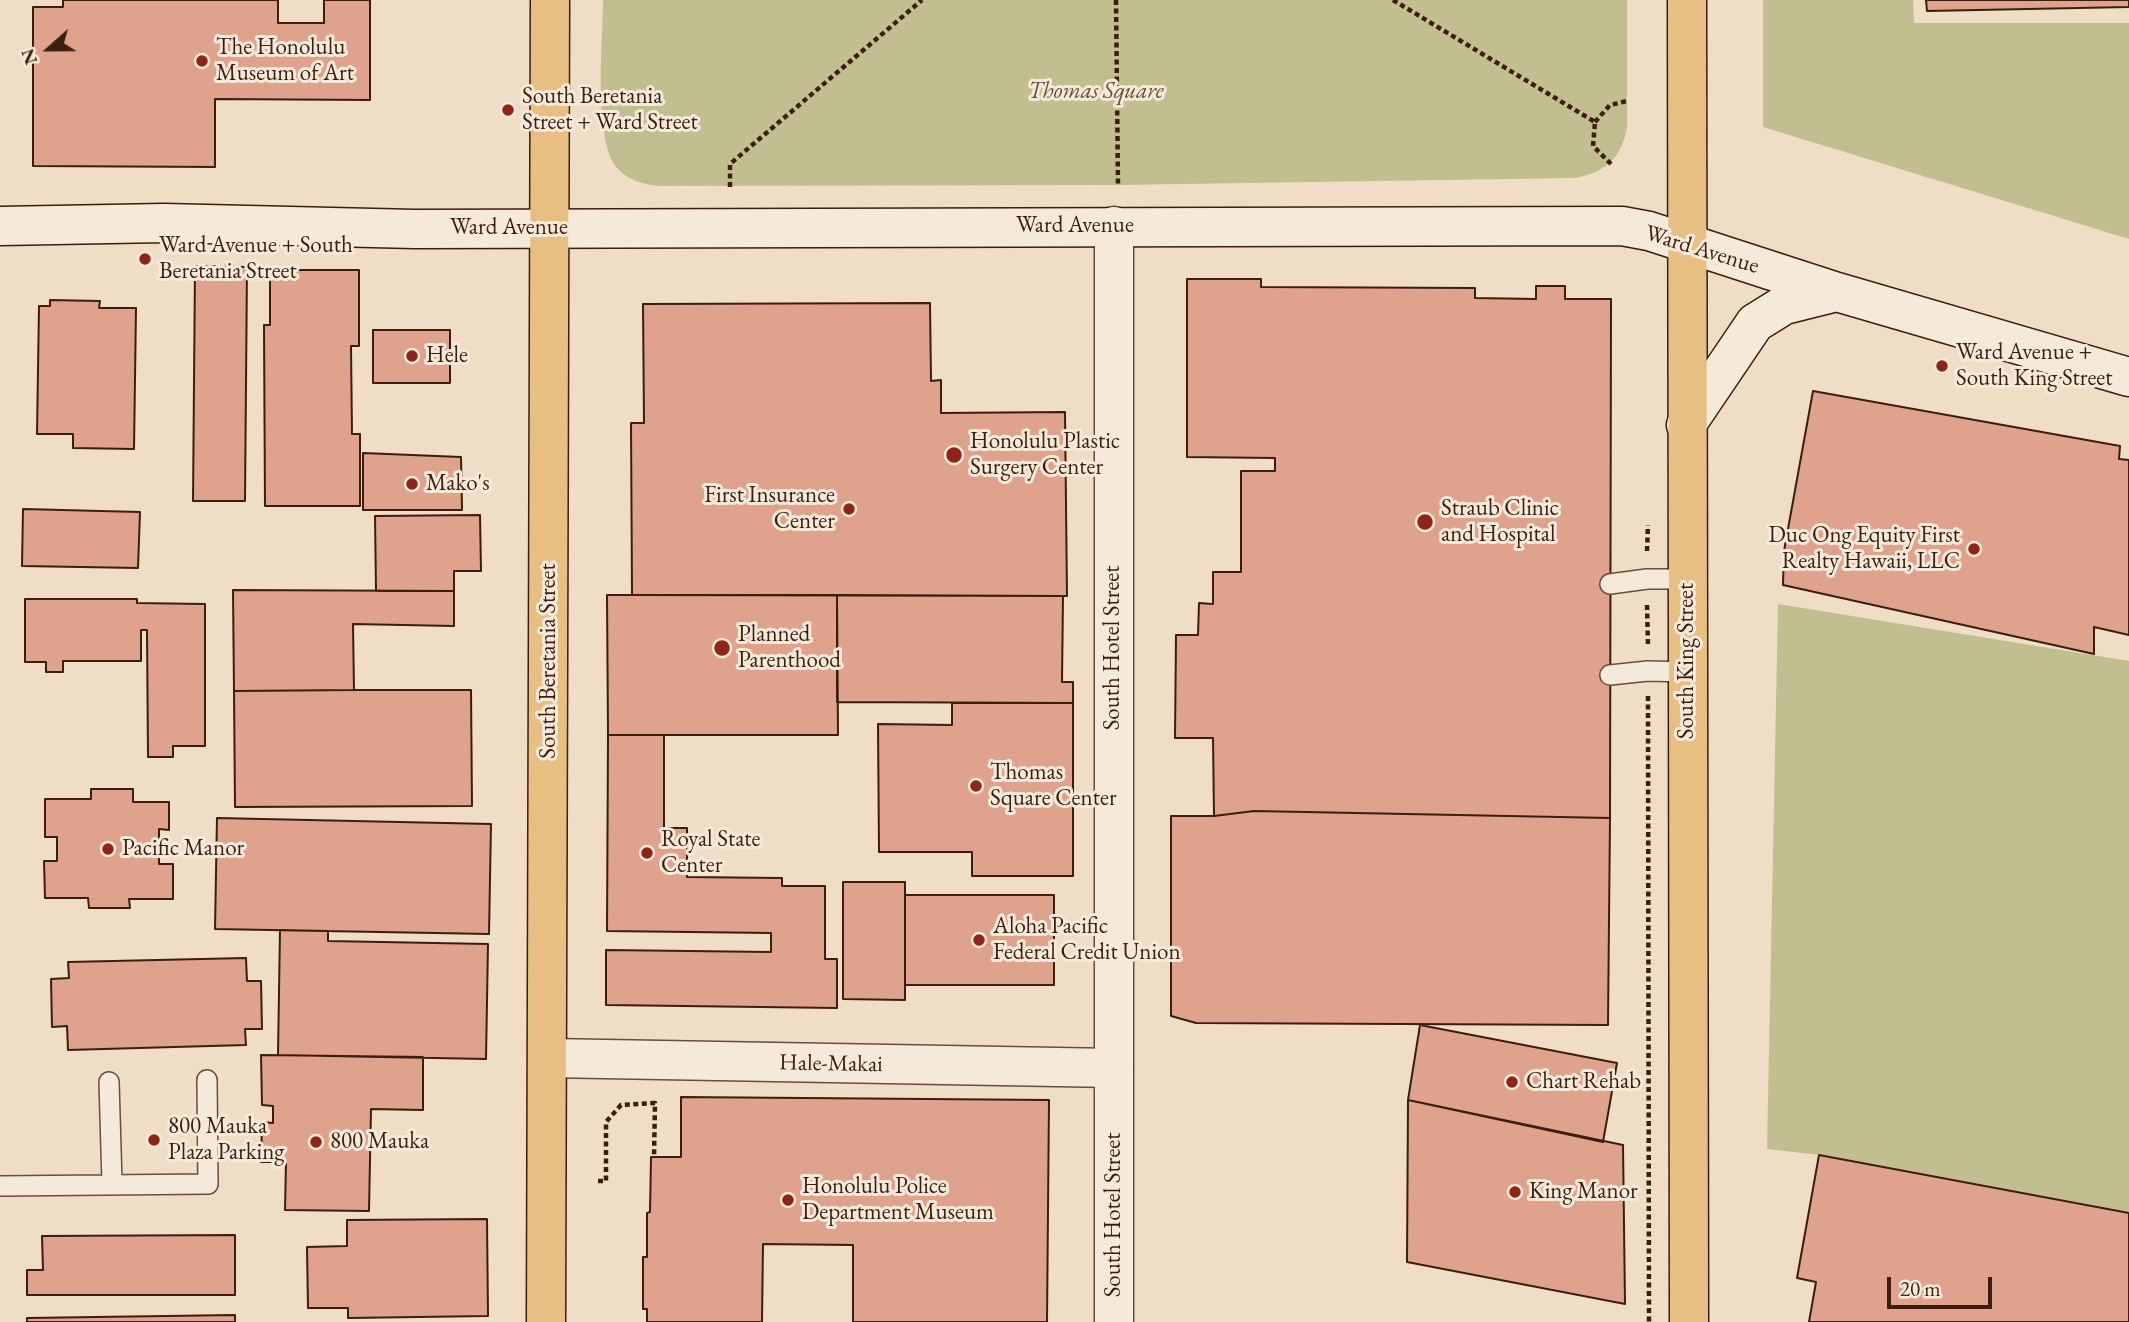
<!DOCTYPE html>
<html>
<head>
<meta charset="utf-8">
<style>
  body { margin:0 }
  #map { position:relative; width:2129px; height:1322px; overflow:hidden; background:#efdec5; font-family:"EB Garamond",serif }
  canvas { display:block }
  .north { position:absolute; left:14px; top:14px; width:70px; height:70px; -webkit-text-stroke:5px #f5ead9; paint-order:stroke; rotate:249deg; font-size:19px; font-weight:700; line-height:28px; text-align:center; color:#3c1d0f }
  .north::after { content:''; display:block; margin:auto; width:24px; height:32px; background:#3c1d0f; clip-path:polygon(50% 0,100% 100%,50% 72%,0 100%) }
  .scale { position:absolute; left:1887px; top:1277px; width:105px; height:32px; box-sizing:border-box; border:4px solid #3c1d0f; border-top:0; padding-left:9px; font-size:21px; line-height:24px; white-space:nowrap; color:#3c1d0f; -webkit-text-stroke:5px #f5ead9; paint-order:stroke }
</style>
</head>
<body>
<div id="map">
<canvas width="2129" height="1322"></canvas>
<div class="north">N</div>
<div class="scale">20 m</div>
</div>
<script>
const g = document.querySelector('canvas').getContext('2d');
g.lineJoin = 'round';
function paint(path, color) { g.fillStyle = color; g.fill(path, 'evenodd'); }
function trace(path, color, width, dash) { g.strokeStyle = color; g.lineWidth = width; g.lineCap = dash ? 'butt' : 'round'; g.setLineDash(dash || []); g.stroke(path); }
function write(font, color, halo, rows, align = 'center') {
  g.font = font + ' "EB Garamond",serif'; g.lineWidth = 6; g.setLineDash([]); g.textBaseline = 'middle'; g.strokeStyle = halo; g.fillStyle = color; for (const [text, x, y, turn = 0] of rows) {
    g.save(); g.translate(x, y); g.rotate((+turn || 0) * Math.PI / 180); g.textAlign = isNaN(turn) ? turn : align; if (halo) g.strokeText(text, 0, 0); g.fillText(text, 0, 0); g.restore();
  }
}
paint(new Path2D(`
  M 603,0 L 1627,0 L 1627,127 C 1622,158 1605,173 1574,178 L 1118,185 L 658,186 C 644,184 629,181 619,170 C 592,145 603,38 603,0 Z
  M 1763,0 L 1913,0 L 1914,23 L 2129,23 L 2129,239 L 1763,127 Z
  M 1778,604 L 2129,661 L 2129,1213 L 1819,1155 L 1767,1149 Z`), '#c1bf8f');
const building = new Path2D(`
  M 63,0 L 278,0 L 278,23 L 324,23 L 324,0 L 370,0 L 370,100 L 215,99 L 215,167 L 33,166 L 33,7 L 63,7 Z
  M 1926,0 L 2129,0 L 2129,7 L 1927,11 Z
  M 195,266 L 247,267 L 245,501 L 193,501 Z
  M 270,270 L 359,270 L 359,346 L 351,346 L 352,434 L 360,434 L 360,506 L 265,506 L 264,325 L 270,325 Z
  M 1187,279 L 1261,279 L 1261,287 L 1475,288 L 1475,298 L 1536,299 L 1536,286 L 1565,286 L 1565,299 L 1611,299 L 1610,818 L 1254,811 L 1214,816 L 1213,738 L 1175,738 L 1176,635 L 1198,635 L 1199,603 L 1213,604 L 1213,572 L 1241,572 L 1241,471 L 1275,471 L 1275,458 L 1187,457 Z
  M 50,300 L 100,301 L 99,308 L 136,308 L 134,449 L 73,448 L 73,434 L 37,434 L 39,306 L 50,306 Z
  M 930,303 L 931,381 L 941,380 L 941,413 L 1065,412 L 1067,596 L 632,595 L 631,423 L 644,423 L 643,304 Z
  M 373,330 L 450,330 L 450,383 L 373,383 Z
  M 1813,391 L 2120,446 L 2119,459 L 2129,460 L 2129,635 L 2094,627 L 2094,654 L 1783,585 L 1784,551 Z
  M 363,453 L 461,457 L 462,510 L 363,510 Z
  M 23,509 L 140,512 L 138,568 L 22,566 Z
  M 480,515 L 481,571 L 454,571 L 454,591 L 376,591 L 375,516 Z
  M 233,590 L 454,591 L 454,626 L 353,624 L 354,690 L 234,691 Z
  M 607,595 L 837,595 L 838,735 L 608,735 Z
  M 837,595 L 1063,596 L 1062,682 L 1073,682 L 1073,703 L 837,702 Z
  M 25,599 L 137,599 L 137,603 L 205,604 L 205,746 L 173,746 L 173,757 L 148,757 L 147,630 L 141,630 L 141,661 L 63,661 L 63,672 L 46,672 L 46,662 L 25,662 Z
  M 354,690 L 471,690 L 472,806 L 235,807 L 234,691 Z
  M 952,703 L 1073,703 L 1073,876 L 972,876 L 972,852 L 879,852 L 878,724 L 952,725 Z
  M 608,735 L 664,735 L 664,828 L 687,828 L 687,877 L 782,878 L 782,886 L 825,886 L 825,959 L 837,959 L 837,1008 L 606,1005 L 606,950 L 771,952 L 771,933 L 607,931 Z
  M 91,789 L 133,789 L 133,802 L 169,802 L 169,830 L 159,829 L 159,864 L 173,864 L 173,899 L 129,899 L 130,908 L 89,908 L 88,898 L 45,898 L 44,861 L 57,861 L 57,837 L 45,837 L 45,799 L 91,799 Z
  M 1254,811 L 1610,818 L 1608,1025 L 1196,1023 L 1171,1016 L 1171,816 L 1214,816 Z
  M 217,818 L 491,824 L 489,934 L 215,929 Z
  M 843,882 L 905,882 L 905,1000 L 843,999 Z
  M 905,895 L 1054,895 L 1054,985 L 905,985 Z
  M 280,930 L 328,931 L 328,941 L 488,944 L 486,1059 L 278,1055 Z
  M 246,958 L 247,981 L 261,981 L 262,1029 L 245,1029 L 246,1045 L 68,1050 L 67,1026 L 52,1027 L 51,979 L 69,978 L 68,962 Z
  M 1420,1025 L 1617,1063 L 1603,1142 L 1408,1100 Z
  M 261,1055 L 423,1057 L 423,1110 L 371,1109 L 369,1211 L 285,1210 L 286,1162 L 261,1162 L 262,1122 L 273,1123 L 273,1106 L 262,1105 Z
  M 681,1097 L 1049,1100 L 1047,1322 L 853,1322 L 853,1245 L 763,1244 L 762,1322 L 647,1322 L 647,1309 L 643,1309 L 643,1257 L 647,1257 L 647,1213 L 650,1212 L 651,1157 L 681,1157 Z
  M 1408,1100 L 1623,1145 L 1625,1304 L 1407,1262 Z
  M 1819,1155 L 2129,1213 L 2129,1322 L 1809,1322 L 1816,1282 L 1797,1278 Z
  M 487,1219 L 488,1316 L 348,1318 L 348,1308 L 308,1308 L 307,1247 L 347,1246 L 347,1220 Z
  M 235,1235 L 235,1295 L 27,1295 L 27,1270 L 43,1270 L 42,1236 Z
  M 235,1315 L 235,1322 L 27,1322 L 27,1318 Z`);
paint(building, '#dfa28d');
trace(building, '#3c1d0f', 2);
const lane = new Path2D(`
  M 1610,584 L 1647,579 L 1687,579
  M 1610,675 L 1648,671 L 1687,672
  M 109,1082 L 112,1183
  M 0,1186 L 208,1184 L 207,1080`);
const street = new Path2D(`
  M 1114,226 L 1114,1322
  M 548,1058 L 1114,1068`);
const secondary = new Path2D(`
  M 0,226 L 164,223 L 415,229 L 1622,226 L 1649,231 L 1837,292 L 2129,377
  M 1686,425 L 1755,323 L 1784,305 L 1836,292`);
const primary = new Path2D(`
  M 1687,0 L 1689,1322
  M 546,1322 L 550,0`);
trace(lane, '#694d3c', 22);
trace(street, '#694d3c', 41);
trace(secondary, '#3c1d0f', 41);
trace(primary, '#3c1d0f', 41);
trace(new Path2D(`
  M 1116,0 L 1118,185
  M 1393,0 L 1595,122 L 1593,146 L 1611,164
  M 1595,122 L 1610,105 L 1627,101
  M 730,187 L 730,164 L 922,0
  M 1647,551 L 1648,525
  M 1647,605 L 1648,646
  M 1648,696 L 1649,1322
  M 598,1181 L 606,1181 L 606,1122 L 621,1105 L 655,1103 L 654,1157`), '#3c1d0f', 4.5, [5, 3.5]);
trace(lane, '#f5ead9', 19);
trace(street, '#f5ead9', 38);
trace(secondary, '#f5ead9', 38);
trace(primary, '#e8bf82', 38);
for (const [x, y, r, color] of [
  [202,61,7,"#8f2418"],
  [508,110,7,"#8f2418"],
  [145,259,7,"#8f2418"],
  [412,356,7,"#8f2418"],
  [1942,366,7,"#8f2418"],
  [954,455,9,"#8f2418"],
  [412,484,7,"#8f2418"],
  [849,509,7,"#8f2418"],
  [1425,522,9,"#8f2418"],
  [1974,549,7,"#8f2418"],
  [722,648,9,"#8f2418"],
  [976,786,7,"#8f2418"],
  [108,849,7,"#8f2418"],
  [647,853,7,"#8f2418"],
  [979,940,7,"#8f2418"],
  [1512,1082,7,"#8f2418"],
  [154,1140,7,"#8f2418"],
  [316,1142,7,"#8f2418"],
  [1515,1192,7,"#8f2418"],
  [788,1200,7,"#8f2418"]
]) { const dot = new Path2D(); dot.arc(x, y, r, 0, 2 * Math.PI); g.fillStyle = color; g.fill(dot); trace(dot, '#f5ead9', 2.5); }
write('23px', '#3c1d0f', '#f5ead9', [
  ["The Honolulu",216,48],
  ["Museum of Art",216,74],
  ["South Beretania",522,97],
  ["Street + Ward Street",522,123],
  ["Ward Avenue + South",159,246],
  ["Beretania Street",159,272],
  ["Ward Avenue +",1956,353],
  ["South King Street",1956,379],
  ["Hele",426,356],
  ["Honolulu Plastic",970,442],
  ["Surgery Center",970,468],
  ["Mako's",426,484],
  ["First Insurance",835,496,"right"],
  ["Center",835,522,"right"],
  ["Straub Clinic",1441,509],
  ["and Hospital",1441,535],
  ["Duc Ong Equity First",1960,536,"right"],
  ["Realty Hawaii, LLC",1960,562,"right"],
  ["Planned",738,635],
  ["Parenthood",738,661],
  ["Thomas",990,773],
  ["Square Center",990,799],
  ["Royal State",661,840],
  ["Center",661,866],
  ["Pacific Manor",122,849],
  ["Aloha Pacific",993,927],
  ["Federal Credit Union",993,953],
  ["Chart Rehab",1526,1082],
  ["800 Mauka",168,1127],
  ["Plaza Parking",168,1153],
  ["800 Mauka",330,1142],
  ["Honolulu Police",802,1187],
  ["Department Museum",802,1213],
  ["King Manor",1529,1192]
], 'left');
write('italic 23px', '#644e35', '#f5ead9', [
  ["Thomas Square",1096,92]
]);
write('23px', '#3c1d0f', '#f5ead9', [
  ["Ward Avenue",1075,226],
  ["Ward Avenue",509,228],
  ["Ward Avenue",1702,250,17],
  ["South Hotel Street",1113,648,-90],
  ["South Beretania Street",549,661,-90],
  ["South King Street",1687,661,-90],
  ["Hale-Makai",831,1064,1],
  ["South Hotel Street",1114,1215,-90]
]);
</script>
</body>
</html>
